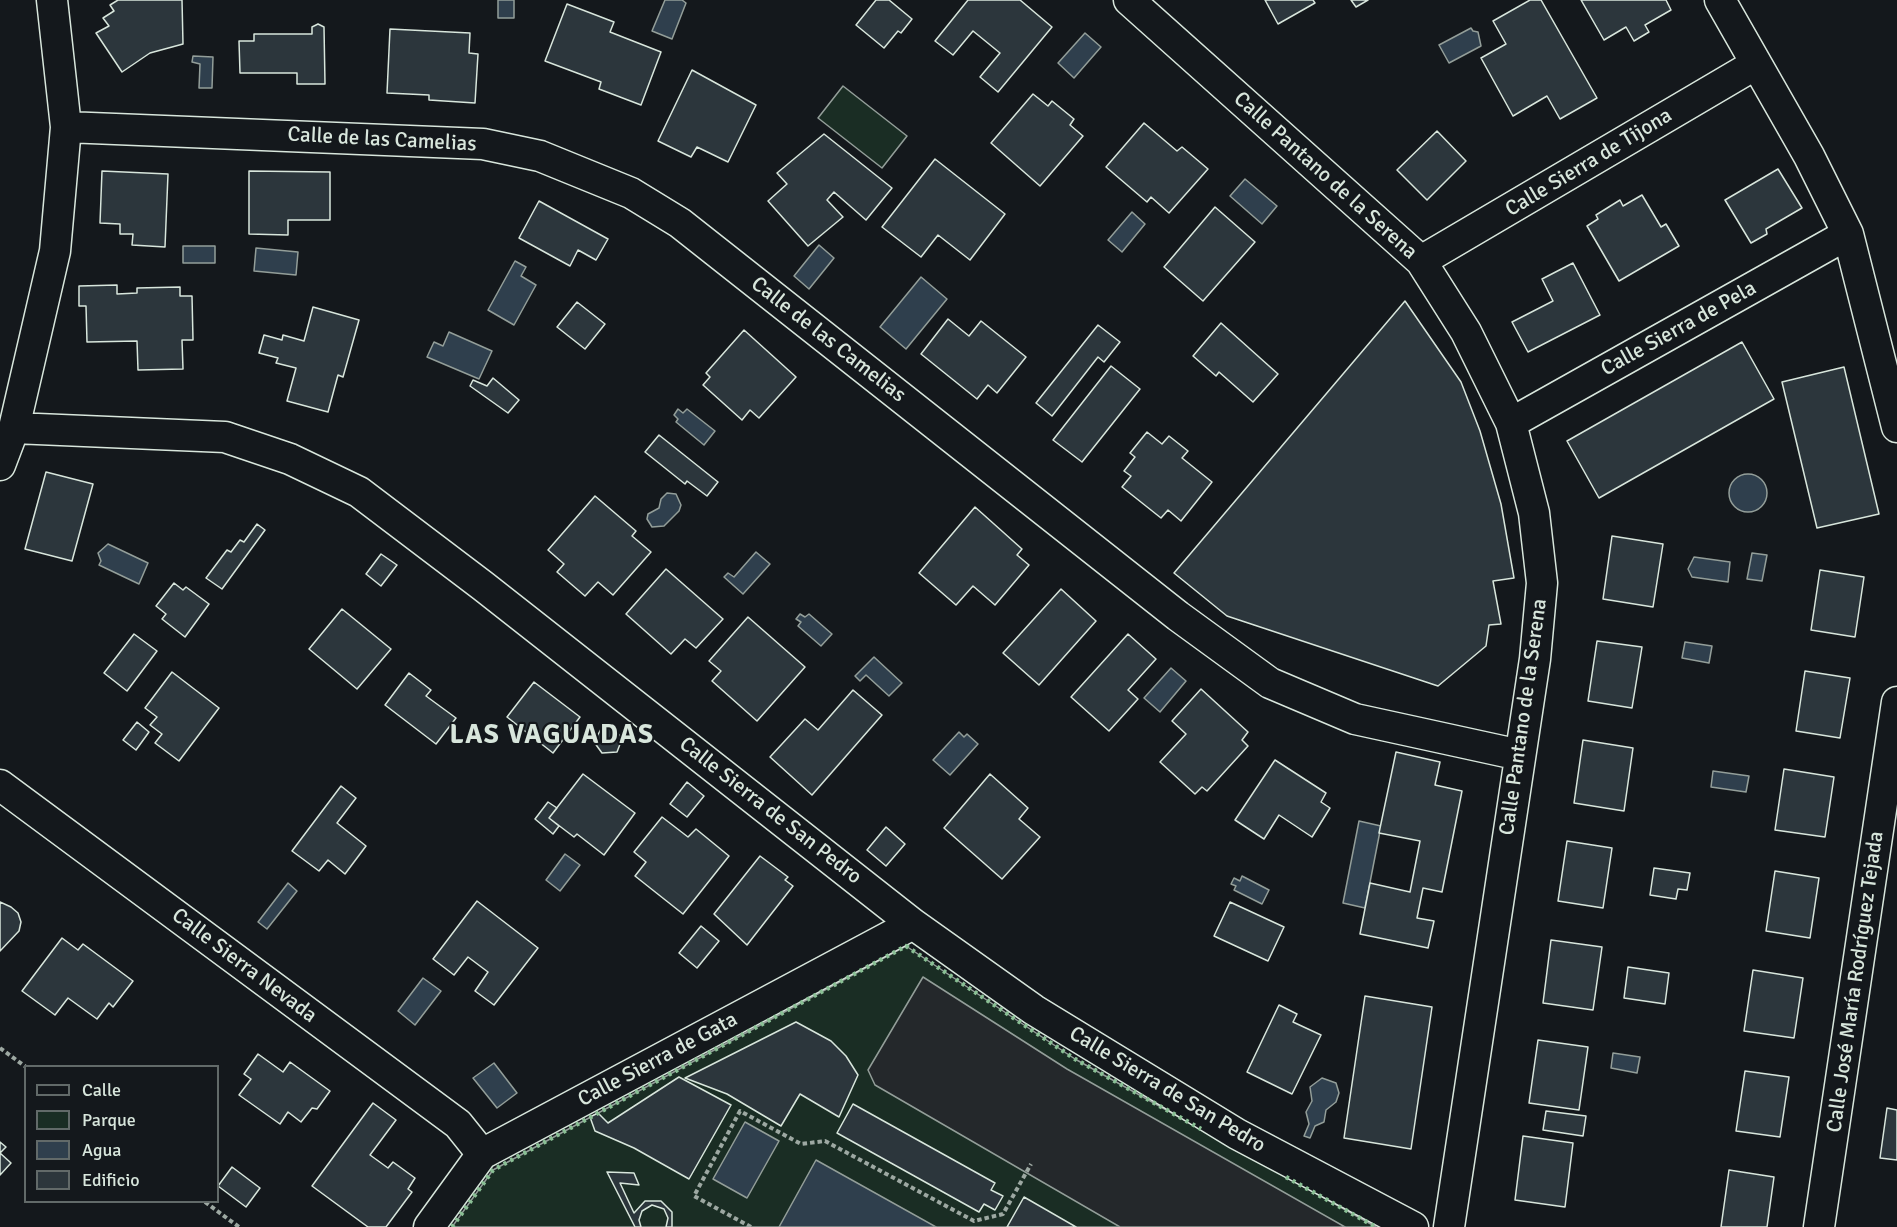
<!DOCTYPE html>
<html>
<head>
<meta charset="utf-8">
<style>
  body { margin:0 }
  #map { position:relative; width:1897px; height:1227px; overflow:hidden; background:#14181c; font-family:Signika,sans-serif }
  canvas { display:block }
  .legend { position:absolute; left:24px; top:1065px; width:195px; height:138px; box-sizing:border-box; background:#14181c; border:2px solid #626a69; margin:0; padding:8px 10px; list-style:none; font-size:18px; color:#d8e6dc }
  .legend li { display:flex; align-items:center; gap:12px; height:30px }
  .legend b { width:30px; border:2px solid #626a69 }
</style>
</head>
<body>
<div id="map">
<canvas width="1897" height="1227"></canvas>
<ul class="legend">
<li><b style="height:8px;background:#14181c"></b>Calle</li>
<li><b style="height:16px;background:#1a2d24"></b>Parque</li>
<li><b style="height:16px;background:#2f3f4d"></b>Agua</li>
<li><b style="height:16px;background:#2c363c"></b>Edificio</li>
</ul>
</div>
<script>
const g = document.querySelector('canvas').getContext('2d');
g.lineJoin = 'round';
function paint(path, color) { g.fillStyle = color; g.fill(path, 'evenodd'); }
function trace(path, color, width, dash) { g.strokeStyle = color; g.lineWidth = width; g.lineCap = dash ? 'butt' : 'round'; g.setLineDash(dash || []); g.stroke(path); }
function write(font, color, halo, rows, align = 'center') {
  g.font = font + ' Signika,sans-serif'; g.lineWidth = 4.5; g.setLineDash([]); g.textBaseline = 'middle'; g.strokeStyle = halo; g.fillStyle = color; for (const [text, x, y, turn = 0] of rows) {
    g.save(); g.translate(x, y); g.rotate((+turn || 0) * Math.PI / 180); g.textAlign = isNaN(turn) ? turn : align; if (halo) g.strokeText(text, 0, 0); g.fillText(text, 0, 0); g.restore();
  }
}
const green = new Path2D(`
  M 843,86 L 907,136 L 882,168 L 818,118 Z
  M 906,946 L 1075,1059 L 1376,1227 L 452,1227 L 493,1170 Z`);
paint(green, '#1a2d24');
trace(green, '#939e99', 1.5);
const parking = new Path2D(`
  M 923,977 L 1067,1069 L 1345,1227 L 1120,1227 L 875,1085 L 868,1070 Z`);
paint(parking, '#24282b');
trace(parking, '#939e99', 1.5);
const water = new Path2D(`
  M 498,0 L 514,0 L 514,18 L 498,18 Z
  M 665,0 L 682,0 L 686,3 L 672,39 L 652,31 Z
  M 1471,28 L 1473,31 L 1478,32 L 1481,46 L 1449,63 L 1439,45 Z
  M 1085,33 L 1101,47 L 1074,78 L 1058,63 Z
  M 193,56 L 213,57 L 212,88 L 199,88 L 200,64 L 192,62 Z
  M 1245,179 L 1277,206 L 1262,224 L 1230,196 Z
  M 1132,212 L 1145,224 L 1122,252 L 1108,240 Z
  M 819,245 L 834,258 L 809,289 L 794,276 Z
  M 183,246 L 215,246 L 215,263 L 183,263 Z
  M 256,248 L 298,252 L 296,275 L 254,271 Z
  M 515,261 L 526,267 L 521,276 L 536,285 L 514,325 L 488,310 Z
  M 921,277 L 947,299 L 906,349 L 880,327 Z
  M 449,332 L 492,351 L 479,379 L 427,357 L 434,342 L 443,346 Z
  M 678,409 L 683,413 L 687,409 L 715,431 L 704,445 L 676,422 L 678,419 L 674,415 Z
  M1729 493a19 19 0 1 1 38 0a19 19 0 1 1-38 0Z
  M 667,493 L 676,494 L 681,505 L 679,511 L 664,526 L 652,527 L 647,519 L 648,514 L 659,508 L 661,499 Z
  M 108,544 L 148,563 L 139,584 L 99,565 L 101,561 L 98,553 Z
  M 756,552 L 770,564 L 743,594 L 724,577 L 728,573 L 734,577 Z
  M 1752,553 L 1767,555 L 1762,581 L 1747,579 Z
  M 1694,557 L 1730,562 L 1728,582 L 1692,577 L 1688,569 Z
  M 800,614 L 805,617 L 809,614 L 832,634 L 821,646 L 798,626 L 801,622 L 796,619 Z
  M 1685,642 L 1712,646 L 1709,663 L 1682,658 Z
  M 874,657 L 902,683 L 889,696 L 866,675 L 860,681 L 855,676 Z
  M 1171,668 L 1186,681 L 1160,712 L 1144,698 Z
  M 959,732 L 964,737 L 967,734 L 978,744 L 950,775 L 933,760 Z
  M 1713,771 L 1749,776 L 1746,792 L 1711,787 Z
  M 1359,821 L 1381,826 L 1365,908 L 1343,903 Z
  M 565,854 L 580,865 L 560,891 L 546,880 Z
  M 1242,876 L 1269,890 L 1262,904 L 1234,890 L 1236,886 L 1231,884 L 1234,878 L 1240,881 Z
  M 288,883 L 297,891 L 267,929 L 258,922 Z
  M 423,978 L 441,991 L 415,1025 L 398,1011 Z
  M 1613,1053 L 1640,1057 L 1637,1073 L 1611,1068 Z
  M 494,1063 L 517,1093 L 497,1108 L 473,1078 Z
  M 1322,1078 L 1336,1083 L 1339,1093 L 1336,1102 L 1326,1110 L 1324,1122 L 1315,1126 L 1310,1138 L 1304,1136 L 1309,1124 L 1306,1112 L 1312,1101 L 1310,1087 Z
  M 745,1122 L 779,1141 L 747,1198 L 713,1179 Z
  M 816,1160 L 936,1227 L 779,1227 Z`);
paint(water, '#2f3f4d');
trace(water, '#939e99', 1.5);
const building = new Path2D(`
  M 118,0 L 182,0 L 183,44 L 150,53 L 122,72 L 96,33 L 109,26 L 103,18 L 114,11 L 110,5 Z
  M 876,0 L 889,0 L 912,19 L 901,33 L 898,31 L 884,48 L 856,25 Z
  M 968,0 L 1020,0 L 1052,27 L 998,92 L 980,77 L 1000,53 L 973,31 L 953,55 L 935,41 Z
  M 1265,0 L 1313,0 L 1315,3 L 1278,24 Z
  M 1351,0 L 1368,0 L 1356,7 Z
  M 1530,0 L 1541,0 L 1597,98 L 1560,119 L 1547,96 L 1513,116 L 1481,58 L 1506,44 L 1493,21 Z
  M 1581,0 L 1666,0 L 1671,10 L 1645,25 L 1649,32 L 1634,41 L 1626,27 L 1604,40 Z
  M 567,4 L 614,22 L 610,32 L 661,52 L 641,105 L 599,89 L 601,82 L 545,61 Z
  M 318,24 L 324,27 L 325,84 L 297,84 L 297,73 L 240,73 L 239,41 L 254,41 L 254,34 L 312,34 L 312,27 Z
  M 390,29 L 470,33 L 469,53 L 478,54 L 475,103 L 429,100 L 429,95 L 387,93 Z
  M 692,70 L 756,105 L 728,162 L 697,147 L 691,157 L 658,141 Z
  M 1033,94 L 1048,106 L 1052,101 L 1074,119 L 1070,125 L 1083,136 L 1040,186 L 991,143 Z
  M 1144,123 L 1177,151 L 1182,147 L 1208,169 L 1169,213 L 1151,197 L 1147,202 L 1106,167 Z
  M 1437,131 L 1466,161 L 1427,200 L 1397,170 Z
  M 824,134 L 892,188 L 866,220 L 834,192 L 827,200 L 843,217 L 808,246 L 768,201 L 787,184 L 777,173 Z
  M 935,159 L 1005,214 L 970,260 L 938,235 L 921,257 L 882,227 Z
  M 1778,169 L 1802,208 L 1766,229 L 1767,234 L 1751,243 L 1725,200 Z
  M 102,171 L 168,174 L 165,247 L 132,245 L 133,234 L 120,234 L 120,224 L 100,223 Z
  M 249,171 L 330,172 L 330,220 L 288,220 L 288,235 L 249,234 Z
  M 1642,195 L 1661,227 L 1666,224 L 1679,246 L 1619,281 L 1587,226 L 1598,219 L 1596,215 L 1620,200 L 1623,206 Z
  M 539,201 L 608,239 L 596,260 L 578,250 L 570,266 L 519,238 Z
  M 1215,207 L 1255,242 L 1203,301 L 1164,267 Z
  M 1573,263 L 1600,315 L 1528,352 L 1512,322 L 1553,301 L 1542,279 Z
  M 117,285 L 117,294 L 137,293 L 137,288 L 180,287 L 180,296 L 192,296 L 193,340 L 182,340 L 183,369 L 138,370 L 137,341 L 87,342 L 86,306 L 79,306 L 79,286 Z
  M 1405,301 L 1461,382 L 1480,431 L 1501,504 L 1514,578 L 1493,581 L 1501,624 L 1489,625 L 1486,646 L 1438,686 L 1227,616 L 1174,573 Z
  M 577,302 L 605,324 L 585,349 L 557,327 Z
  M 313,307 L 359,320 L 343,377 L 338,375 L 328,412 L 287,401 L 296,368 L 276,363 L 278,358 L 259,353 L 264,335 L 282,340 L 283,335 L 304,341 Z
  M 948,319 L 969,336 L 981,321 L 1026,357 L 997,393 L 988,385 L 977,399 L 921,354 Z
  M 1221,323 L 1278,374 L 1253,402 L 1219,372 L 1216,376 L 1193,356 Z
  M 1098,325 L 1120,342 L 1104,362 L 1098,357 L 1052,416 L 1036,403 Z
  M 744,330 L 796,377 L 759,418 L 750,410 L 742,420 L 703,385 L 710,377 L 706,373 Z
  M 1742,342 L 1774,399 L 1599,498 L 1567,441 Z
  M 1111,366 L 1140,389 L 1082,462 L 1053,440 Z
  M 1844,367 L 1879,514 L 1817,528 L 1782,382 Z
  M 493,378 L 519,400 L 508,413 L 470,386 L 473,380 L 487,386 Z
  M 1147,432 L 1162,444 L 1169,436 L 1188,451 L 1182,458 L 1212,482 L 1181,521 L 1168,510 L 1161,518 L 1122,487 L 1131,476 L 1124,471 L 1135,457 L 1130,453 Z
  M 659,435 L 718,482 L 707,496 L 687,481 L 685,484 L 645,452 Z
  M 46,472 L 93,484 L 72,561 L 25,549 Z
  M 595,496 L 636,531 L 632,536 L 651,552 L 613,595 L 598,582 L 585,596 L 557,572 L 564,564 L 548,550 Z
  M 975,507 L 1022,549 L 1017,555 L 1029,565 L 995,605 L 973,586 L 956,605 L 919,573 Z
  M 257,524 L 265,530 L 222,589 L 206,578 L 227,550 L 231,552 L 240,540 L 244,542 Z
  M 1612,536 L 1663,544 L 1653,607 L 1603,599 Z
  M 381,554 L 397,565 L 381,586 L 366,574 Z
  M 666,569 L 723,619 L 696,648 L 685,639 L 671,654 L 626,614 Z
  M 1820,570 L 1864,577 L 1855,637 L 1811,630 Z
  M 174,583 L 183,590 L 186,587 L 209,604 L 185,637 L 162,619 L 166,614 L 156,606 Z
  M 1061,589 L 1096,621 L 1039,685 L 1003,653 Z
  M 342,609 L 391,649 L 357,689 L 309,649 Z
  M 748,617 L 805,667 L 757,721 L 712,681 L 721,671 L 709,661 Z
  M 134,634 L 157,651 L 127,691 L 104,673 Z
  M 1128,634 L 1156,659 L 1128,690 L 1138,699 L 1109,731 L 1071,697 Z
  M 1597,641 L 1642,647 L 1632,708 L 1588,701 Z
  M 1805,671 L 1850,678 L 1840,738 L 1796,731 Z
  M 172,672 L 219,708 L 179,761 L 155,743 L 162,734 L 150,725 L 157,717 L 145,708 Z
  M 409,673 L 431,690 L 426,696 L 456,718 L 436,744 L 385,705 Z
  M 534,682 L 580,717 L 553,753 L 507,717 Z
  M 1201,689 L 1248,732 L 1242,740 L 1248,746 L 1207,791 L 1202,787 L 1195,794 L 1160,762 L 1186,734 L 1172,721 Z
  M 853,690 L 882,715 L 812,795 L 770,757 L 805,719 L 818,730 Z
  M 137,722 L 149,732 L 136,750 L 123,740 Z
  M 614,728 L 622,739 L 617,752 L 602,753 L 594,742 L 601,729 Z
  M 1583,740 L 1633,748 L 1624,811 L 1574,803 Z
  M 1396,752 L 1440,762 L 1435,785 L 1462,791 L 1442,892 L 1423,888 L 1417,918 L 1434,921 L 1428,948 L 1360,934 L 1370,883 L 1410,892 L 1420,841 L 1379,833 Z
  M 1275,760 L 1326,793 L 1321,802 L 1330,808 L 1312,837 L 1279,815 L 1264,839 L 1235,820 Z
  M 1784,769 L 1834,777 L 1825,837 L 1775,830 Z
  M 583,774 L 635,813 L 604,855 L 577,834 L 574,837 L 549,818 Z
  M 990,774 L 1028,808 L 1019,819 L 1040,837 L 1002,879 L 944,828 Z
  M 687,782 L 704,796 L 687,817 L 670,804 Z
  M 341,786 L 356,798 L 337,823 L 366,846 L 345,874 L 328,860 L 319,871 L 292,851 Z
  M 548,802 L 557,808 L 549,818 L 559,826 L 553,834 L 535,819 Z
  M 662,817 L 688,837 L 696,829 L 729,856 L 683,914 L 635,876 L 646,862 L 634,852 Z
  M 886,827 L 905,844 L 886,866 L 867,850 Z
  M 1567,841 L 1612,848 L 1603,908 L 1558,901 Z
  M 760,856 L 788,877 L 785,880 L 793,886 L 747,945 L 714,914 Z
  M 1654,868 L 1690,873 L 1687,890 L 1678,889 L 1676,899 L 1650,895 Z
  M 1775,871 L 1819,878 L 1810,938 L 1766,931 Z
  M 477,901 L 538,948 L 494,1005 L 475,991 L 488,972 L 468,957 L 454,975 L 433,959 Z
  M 0,902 L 11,907 L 18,913 L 21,922 L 19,931 L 0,951 Z
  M 1230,902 L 1284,927 L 1268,961 L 1214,936 Z
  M 701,926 L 719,941 L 697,968 L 679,953 Z
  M 62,938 L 78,950 L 83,944 L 133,981 L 113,1007 L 109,1003 L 97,1019 L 68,998 L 55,1015 L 22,991 Z
  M 1551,940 L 1602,947 L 1593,1010 L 1543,1003 Z
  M 1628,967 L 1669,973 L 1665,1004 L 1624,998 Z
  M 1753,970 L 1803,978 L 1794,1038 L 1744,1031 Z
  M 1365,996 L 1432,1007 L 1411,1149 L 1344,1138 Z
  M 1279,1005 L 1297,1014 L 1293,1022 L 1321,1035 L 1292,1094 L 1247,1072 Z
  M 796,1022 L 831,1041 L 846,1056 L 858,1075 L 839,1117 L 800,1094 L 781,1126 L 727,1094 L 685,1078 Z
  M 1538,1040 L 1588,1047 L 1579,1110 L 1529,1103 Z
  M 258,1054 L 283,1072 L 290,1062 L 330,1091 L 317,1109 L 312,1108 L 301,1122 L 288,1112 L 280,1124 L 239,1095 L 251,1079 L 244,1074 Z
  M 1745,1071 L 1789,1077 L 1780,1137 L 1736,1131 Z
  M 679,1077 L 731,1105 L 689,1179 L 634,1148 L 595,1131 L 590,1117 L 598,1113 L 608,1123 Z
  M 373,1103 L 396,1120 L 370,1155 L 388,1168 L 393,1162 L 415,1178 L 408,1189 L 412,1192 L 386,1227 L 368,1227 L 312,1186 Z
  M 853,1104 L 995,1183 L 991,1190 L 1003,1196 L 995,1210 L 984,1204 L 979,1212 L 837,1133 Z
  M 1887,1108 L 1897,1110 L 1897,1160 L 1880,1158 Z
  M 1546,1111 L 1586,1116 L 1583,1136 L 1543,1130 Z
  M 1523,1136 L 1573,1143 L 1565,1207 L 1515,1200 Z
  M 0,1142 L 6,1147 L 0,1153 L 11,1163 L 0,1175 Z
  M 232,1167 L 260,1188 L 246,1207 L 218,1186 Z
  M 1729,1170 L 1774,1177 L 1767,1227 L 1721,1227 Z
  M 607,1172 L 634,1173 L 639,1185 L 620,1183 L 634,1213 L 645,1201 L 661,1201 L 672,1212 L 672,1227 L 666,1227 L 668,1218 L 664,1209 L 652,1205 L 642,1211 L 639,1220 L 641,1227 L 635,1227 Z
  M 1024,1197 L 1076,1227 L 1007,1227 Z`);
paint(building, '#2c363c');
trace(building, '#d8e6dc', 1.5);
const minor = new Path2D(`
  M 1129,0 L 1421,261 L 1466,332 L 1511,423 L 1534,513 L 1542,583 L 1535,659 L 1449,1227
  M 1720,0 L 1809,156 L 1848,234 L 1897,427
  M 66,127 L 483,144 L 540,156 L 631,193 L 680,223 L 1178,616 L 1270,683 L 1355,719 L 1520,755
  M 1421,261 L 1756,64
  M 1511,423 L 1848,234
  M 14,428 L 225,437 L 290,459 L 359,492 L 483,586 L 913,924 L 1034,1010 L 1237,1134 L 1413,1227
  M 0,465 L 14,428 L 55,251 L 66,127 L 52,0
  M 0,785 L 458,1124 L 482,1154
  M 429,1227 L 482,1154 L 913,924
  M 1819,1227 L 1897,702`);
trace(minor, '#d8e6dc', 33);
trace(new Path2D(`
  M 0,1048 L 26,1067
  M 205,1202 L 239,1227
  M 751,1227 L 694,1196 L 740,1111 L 801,1144 L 825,1141 L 974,1221 L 1003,1214 L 1031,1164`), '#9da8a2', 4, [4.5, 3]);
trace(minor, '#14181c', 30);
trace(new Path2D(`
  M 1286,1177 L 1376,1227
  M 452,1227 L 493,1170 L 906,946 L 1075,1059 L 1201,1129`), '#8ac095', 4.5, [3, 4.5]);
write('21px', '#d8e6dc', '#14181c', [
  ["Calle de las Camelias",382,140,3],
  ["Calle Sierra de Tijona",1589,163,-31],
  ["Calle Pantano de la Serena",1325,176,42],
  ["Calle Sierra de Pela",1679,329,-29],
  ["Calle de las Camelias",828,340,38],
  ["Calle Pantano de la Serena",1524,717,-82],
  ["Calle Sierra de San Pedro",770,811,38],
  ["Calle Sierra Nevada",244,966,37],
  ["Calle José María Rodríguez Tejada",1856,982,-82],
  ["Calle Sierra de Gata",658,1060,-28],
  ["Calle Sierra de San Pedro",1167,1090,31]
]);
g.letterSpacing = '1.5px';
write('bold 27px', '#d8e6dc', '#14181c', [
  ["LAS VAGUADAS",552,736]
]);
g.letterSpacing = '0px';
</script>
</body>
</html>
